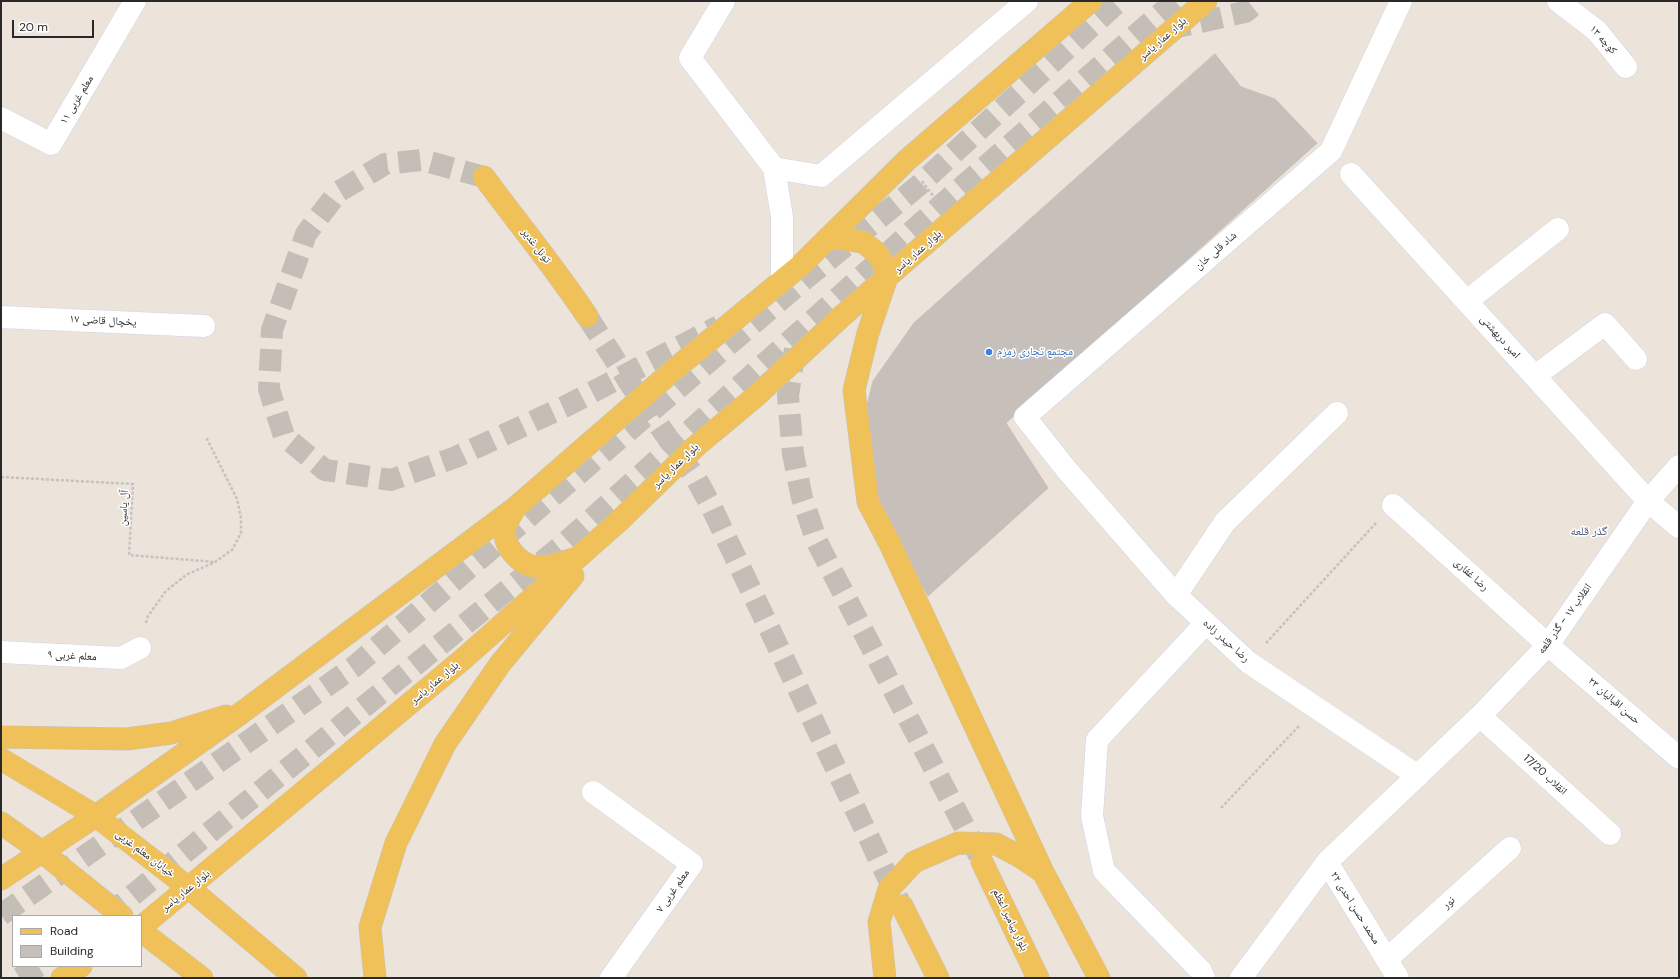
<!DOCTYPE html>
<html>
<head>
<meta charset="utf-8">
<style>
  body { margin:0 }
  #map { position:relative; width:1680px; height:979px; overflow:hidden; background:#ece3da; font-family:"DM Sans",sans-serif }
  canvas { display:block }
  .frame { position:absolute; inset:0; border:2px solid #292929; pointer-events:none }
  .legend { position:absolute; left:12px; top:915px; width:130px; height:52px; box-sizing:border-box; background:#fff; border:1px solid #a9a9a9; margin:0; padding:5px 7px; list-style:none; font-size:12px; color:#292929 }
  .legend li { display:flex; align-items:center; gap:8px; height:20px }
  .legend b { width:20px; border:1px solid #a9a9a9 }
  .scale { position:absolute; left:12px; top:20px; width:82px; height:18px; box-sizing:border-box; border:2px solid #292929; border-top:0; padding-left:5px; font-size:12px; line-height:14px; white-space:nowrap; color:#292929; -webkit-text-stroke:3px #fff; paint-order:stroke }
</style>
</head>
<body>
<div id="map">
<canvas width="1680" height="979"></canvas>
<div class="frame"></div>
<ul class="legend">
<li><b style="height:5px;background:#f1c159"></b>Road</li>
<li><b style="height:11px;background:#c7c0ba"></b>Building</li>
</ul>
<div class="scale">20 m</div>
</div>
<script>
const g = document.querySelector('canvas').getContext('2d');
g.lineJoin = 'round';
function paint(path, color) { g.fillStyle = color; g.fill(path, 'evenodd'); }
function trace(path, color, width, dash) { g.strokeStyle = color; g.lineWidth = width; g.lineCap = dash ? 'butt' : 'round'; g.setLineDash(dash || []); g.stroke(path); }
function write(font, color, halo, rows, align = 'center') {
  g.font = font + ' "DM Sans","Noto Naskh Arabic",sans-serif'; g.lineWidth = 3; g.setLineDash([]); g.textBaseline = 'middle'; g.strokeStyle = halo; g.fillStyle = color; for (const [text, x, y, turn = 0] of rows) {
    g.save(); g.translate(x, y); g.rotate((+turn || 0) * Math.PI / 180); g.textAlign = isNaN(turn) ? turn : align; if (halo) g.strokeText(text, 0, 0); g.fillText(text, 0, 0); g.restore();
  }
}
const building = new Path2D(`
  M 1215,54 L 1241,87 L 1275,99 L 1317,143 L 1006,423 L 1048,488 L 928,596 L 872,494 L 861,431 L 873,381 L 914,323 Z`);
paint(building, '#c7c0ba');
trace(building, '#c7bfb4', 1);
trace(new Path2D(`
  M 1168,29 L 1245,12 L 1259,1
  M 484,177 L 422,160 L 385,164 L 338,192 L 306,234 L 272,330 L 269,389 L 284,436 L 325,470 L 391,480 L 456,457 L 564,407 L 719,326
  M 587,316 L 633,388 L 697,480 L 710,504 L 899,901
  M 795,349 L 788,396 L 793,454 L 802,498 L 817,542 L 981,859
  M 1,915 L 355,666 L 805,279 L 918,186 L 1119,1
  M 107,916 L 565,543 L 939,207 L 1175,1
  M 20,978 L 38,966`), '#c5beb7', 22, [22, 11]);
const minor = new Path2D(`
  M 724,1 L 690,58 L 774,168 L 782,217 L 782,280
  M 1401,1 L 1331,151 L 1025,417 L 1066,469 L 1176,595 L 1248,662 L 1418,776
  M 1558,1 L 1597,31 L 1626,67
  M 1,118 L 51,144 L 135,1
  M 774,168 L 821,176 L 1027,1
  M 1351,174 L 1648,501 L 1679,527
  M 1467,301 L 1558,229
  M 1,317 L 204,326
  M 1535,376 L 1605,324 L 1636,359
  M 1393,505 L 1548,645 L 1679,758
  M 1176,595 L 1225,522 L 1337,413
  M 1,652 L 121,658 L 140,648
  M 1480,716 L 1610,834
  M 593,792 L 692,864 L 611,978
  M 1387,959 L 1510,848
  M 1204,978 L 1201,971 L 1104,871 L 1092,816 L 1097,740 L 1206,623
  M 1241,978 L 1327,862
  M 1398,978 L 1327,862 L 1480,716 L 1548,645 L 1648,501 L 1679,466`);
const major = new Path2D(`
  M 484,177 C 518,223 555,268 587,316
  M 829,237 L 863,242 L 877,253 L 885,267 L 886,280 L 868,333 L 854,390 L 868,502 L 889,542 L 1043,872 L 1099,978
  M 515,508 C 512,514 508,519 506,525 C 500,544 519,565 537,567 C 549,568 562,562 574,559
  M 1,737 L 127,739 L 171,733 L 226,716
  M 1,759 L 96,816 L 189,888 L 296,978
  M 1,823 L 42,852 L 122,916
  M 982,862 L 1038,978
  M 1,879 L 96,816 L 244,711 L 515,508 L 676,368 L 800,266 L 907,160 L 1091,1
  M 902,906 L 938,978
  M 141,927 L 462,660 L 618,522 L 695,447 L 755,397 L 842,316 L 1206,1
  M 141,931 L 202,978
  M 62,978 L 81,966
  M 375,978 L 370,927 L 396,843 L 445,744 L 500,664 L 573,576
  M 885,978 L 879,922 L 889,889 L 914,862 L 958,843 L 996,844 L 1019,856 L 1043,872`);
trace(minor, '#d0d5e2', 23);
trace(major, '#c3c3c3', 23);
trace(new Path2D(`
  M 922,181 L 937,201
  M 1,477 L 133,484 L 129,555 L 215,562
  M 146,623 L 148,616 L 166,591 L 186,575 L 215,562 L 232,550 L 241,533 L 241,518 L 237,499 L 206,437
  M 1266,643 L 1376,523
  M 1221,808 L 1299,726`), '#c3c3c3', 2.5, [3, 2]);
trace(minor, '#fff', 22);
trace(major, '#f1c159', 22);
for (const [x, y, r, color] of [
  [989,352,4,"#3f7fe0"]
]) { const dot = new Path2D(); dot.arc(x, y, r, 0, 2 * Math.PI); g.fillStyle = color; g.fill(dot); trace(dot, '#fff', 1.5); }
write('11px', '#292929', '#fff', [
  ["بلوار عمار یاسر",1163,39,-41],
  ["کوچه ۱۳",1603,40,48],
  ["معلم غربی ۱۱",77,100,-59],
  ["تونل غدیر",536,246,52],
  ["شاد قلی خان",1216,251,-41],
  ["بلوار عمار یاسر",918,252,-41],
  ["۱۷ یخچال قاضی",103,321,3],
  ["امیر دربهشتی",1500,337,48],
  ["بلوار عمار یاسر",676,466,-44],
  ["آل یاسین",124,508,-87],
  ["رضا غفاری",1471,575,42],
  ["انقلاب ۱۷ - گذر قلعه",1565,619,-54],
  ["رضا حیدر زاده",1226,641,42],
  ["معلم غربی ۹",72,656,3],
  ["بلوار عمار یاسر",435,683,-40],
  ["۲۳ حسن اقبالیان",1614,701,41],
  ["انقلاب 17/20",1545,775,42],
  ["خیابان معلم غربی",145,854,37],
  ["بلوار عمار یاسر",186,891,-39],
  ["معلم غربی ۷",673,891,-55],
  ["نور",1449,903,-42],
  ["۲۲ محمد حسن احدی",1355,908,58],
  ["بلوار پیامبر اعظم",1010,920,64]
]);
write('11px', '#366cbe', '#fff', [
  ["مجتمع تجاری زمزم",997,352]
], 'left');
write('12px', '#49567a', '#fff', [
  ["گذر قلعه",1589,532]
]);
</script>
</body>
</html>
